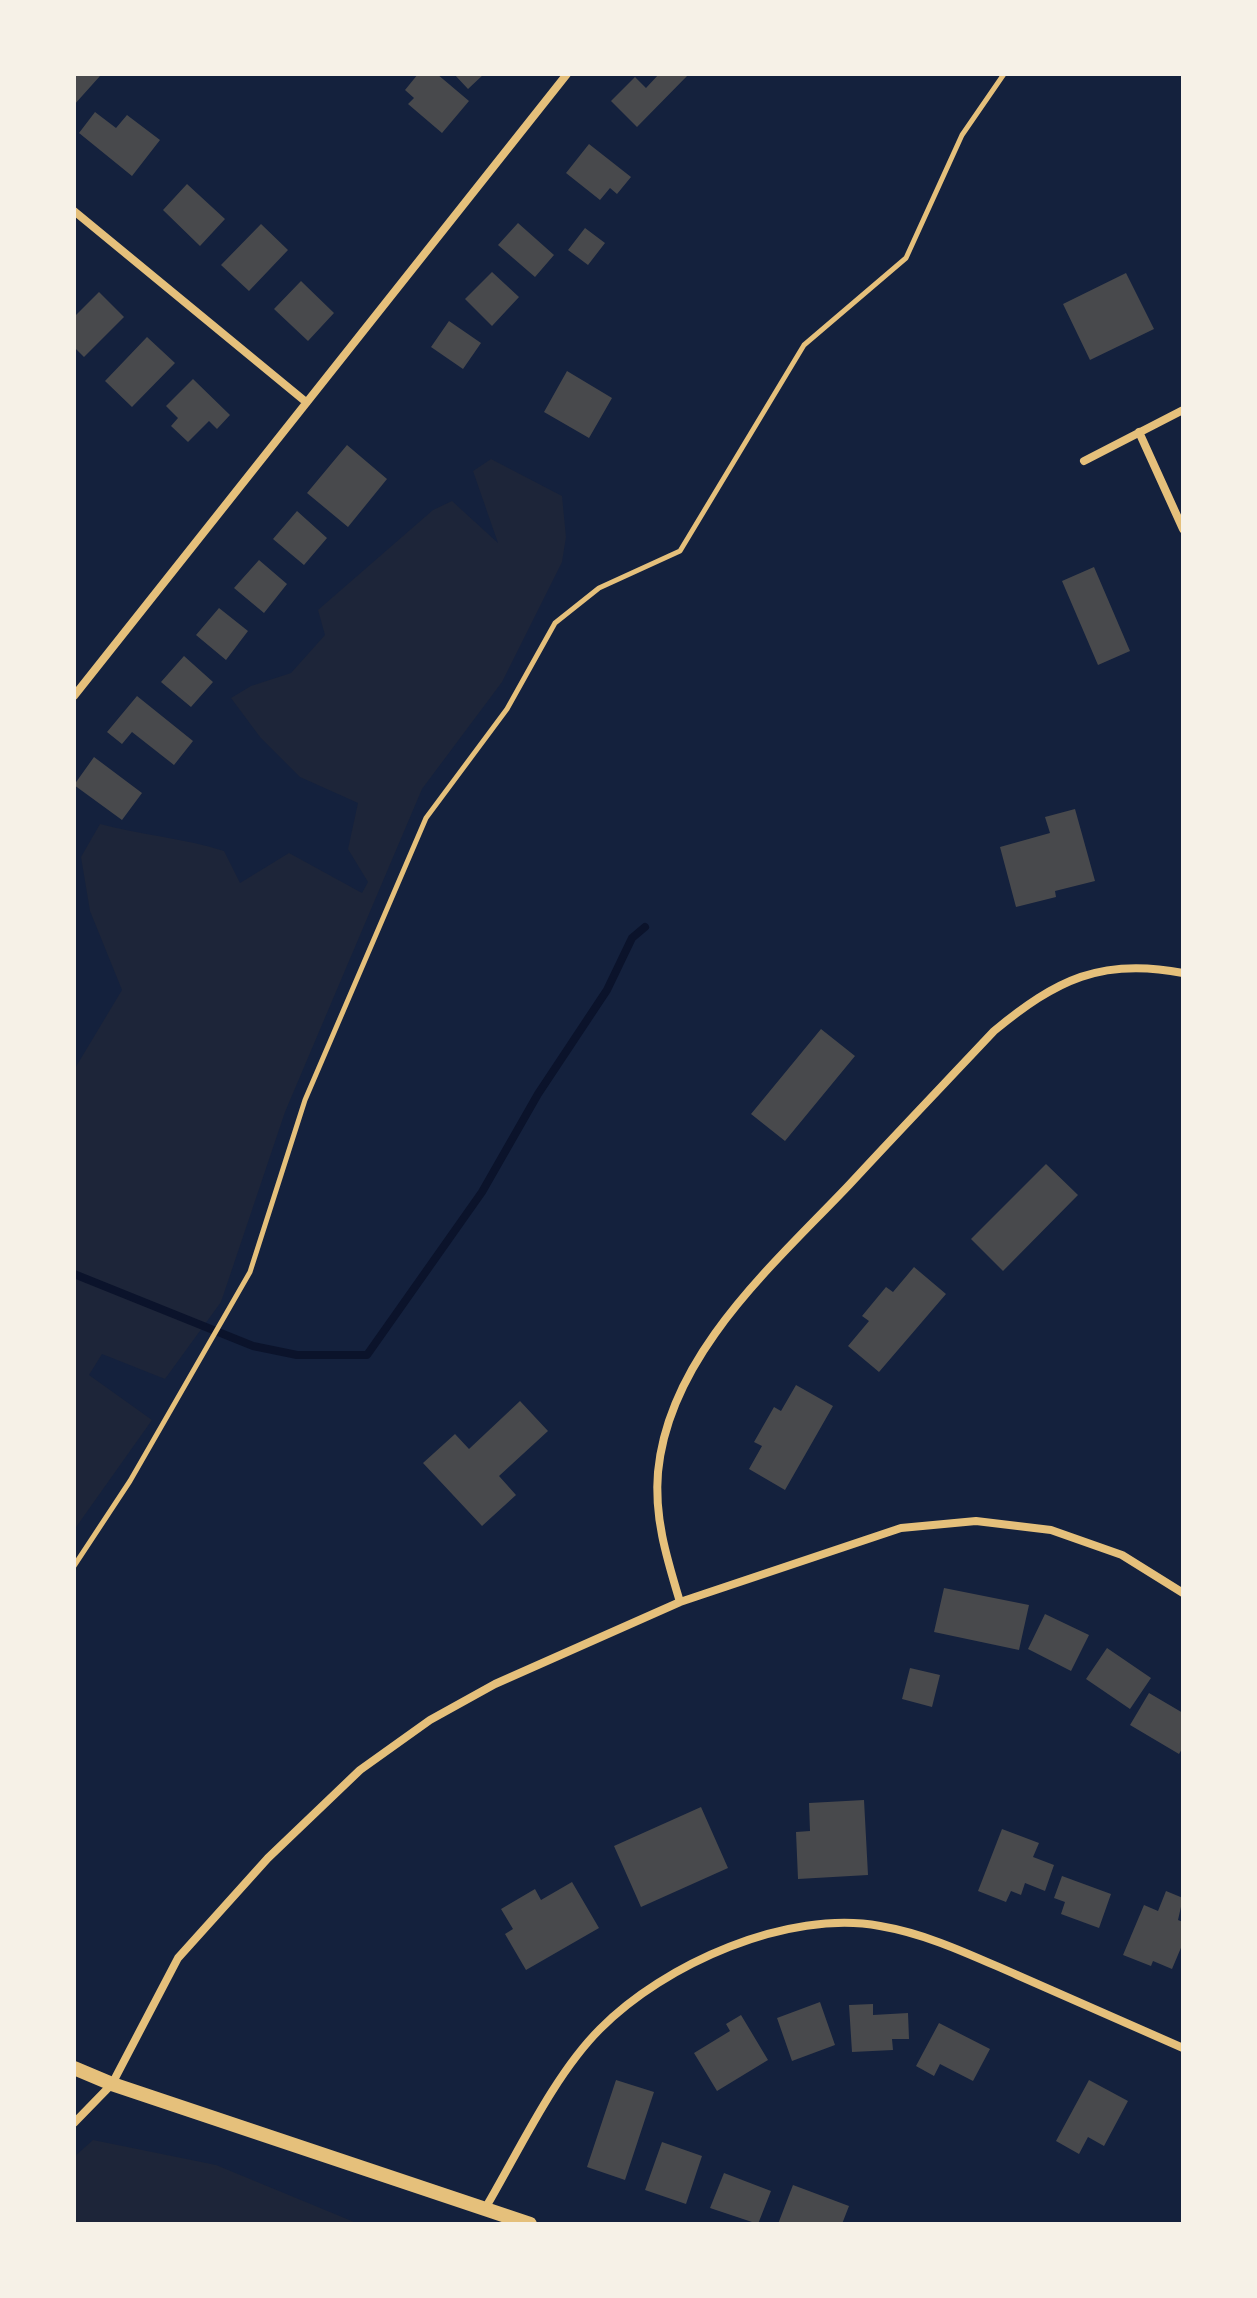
<!DOCTYPE html>
<html>
<head>
<meta charset="utf-8">
<style>
  body { margin:0 }
  #map { position:relative; width:1257px; height:2298px; overflow:hidden; background:#14213d; font-family:Rubik,sans-serif }
  canvas { display:block }
  .frame { position:absolute; inset:0; border:76px solid #f6f1e7; pointer-events:none }
</style>
</head>
<body>
<div id="map">
<canvas width="1257" height="2298"></canvas>
<div class="frame"></div>
</div>
<script>
const g = document.querySelector('canvas').getContext('2d');
g.lineJoin = 'round';
function paint(path, color) { g.fillStyle = color; g.fill(path, 'evenodd'); }
function trace(path, color, width, dash) { g.strokeStyle = color; g.lineWidth = width; g.lineCap = dash ? 'butt' : 'round'; g.setLineDash(dash || []); g.stroke(path); }
paint(new Path2D(`
  M 491,459 L 562,496 L 566,537 L 562,562 L 502,682 L 422,789 L 285,1112 L 221,1302 L 165,1379 L 102,1354 L 89,1375 L 152,1420 L 74,1530 L 74,1070 L 122,990 L 90,911 L 81,857 L 100,824 C 141,835 183,838 224,851 L 240,883 L 289,853 L 362,893 L 368,882 L 348,849 L 358,803 L 300,777 L 260,737 L 231,698 L 251,686 L 291,673 L 325,635 L 318,610 L 433,510 L 452,501 L 498,543 L 473,471 Z
  M 93,2140 L 216,2165 L 359,2224 L 74,2224 L 74,2157 Z`), '#1d2539');
trace(new Path2D(`
  M 74,1274 L 253,1346 L 297,1355 L 367,1355 L 482,1192 L 538,1094 L 607,990 L 632,938 L 645,927`), '#0b132b', 8);
paint(new Path2D(`
  M 74,74 L 100,76 L 74,105 Z
  M 418,74 L 437,74 L 469,101 L 442,133 L 408,104 L 414,98 L 405,90 Z
  M 454,74 L 484,74 L 468,89 Z
  M 659,74 L 689,74 L 637,127 L 611,101 L 635,77 L 646,88 Z
  M 95,112 L 116,128 L 127,115 L 160,140 L 132,176 L 79,133 Z
  M 589,144 L 631,177 L 617,194 L 610,188 L 600,200 L 566,173 Z
  M 187,184 L 225,219 L 200,246 L 163,210 Z
  M 518,223 L 554,255 L 535,277 L 498,245 Z
  M 261,224 L 288,250 L 249,291 L 221,265 Z
  M 585,228 L 605,243 L 588,265 L 568,250 Z
  M 492,272 L 519,297 L 492,326 L 465,299 Z
  M 1126,273 L 1154,329 L 1090,360 L 1063,304 Z
  M 301,281 L 334,313 L 308,341 L 274,309 Z
  M 99,292 L 124,317 L 84,357 L 74,347 L 74,317 Z
  M 449,321 L 481,343 L 463,369 L 431,347 Z
  M 147,337 L 175,363 L 132,407 L 105,381 Z
  M 567,371 L 612,398 L 589,438 L 544,412 Z
  M 193,379 L 230,415 L 217,429 L 209,421 L 188,442 L 171,426 L 178,418 L 166,406 Z
  M 347,445 L 387,479 L 348,527 L 307,493 Z
  M 297,511 L 327,538 L 304,565 L 273,539 Z
  M 259,560 L 287,584 L 264,613 L 234,588 Z
  M 1094,567 L 1130,651 L 1098,665 L 1062,581 Z
  M 219,608 L 248,631 L 226,660 L 196,635 Z
  M 184,656 L 213,682 L 191,707 L 161,682 Z
  M 137,696 L 193,741 L 174,765 L 132,732 L 122,744 L 107,732 Z
  M 94,757 L 142,793 L 122,820 L 74,785 Z
  M 1075,809 L 1095,881 L 1055,891 L 1056,897 L 1016,907 L 1000,847 L 1050,833 L 1045,817 Z
  M 821,1029 L 855,1056 L 785,1141 L 751,1114 Z
  M 1046,1164 L 1078,1195 L 1003,1271 L 971,1239 Z
  M 914,1267 L 946,1294 L 879,1372 L 848,1346 L 869,1321 L 862,1316 L 886,1287 L 893,1292 Z
  M 796,1385 L 833,1406 L 785,1490 L 749,1469 L 762,1446 L 754,1442 L 774,1407 L 781,1411 Z
  M 520,1401 L 548,1431 L 499,1476 L 516,1495 L 482,1526 L 423,1463 L 455,1434 L 469,1449 Z
  M 944,1588 L 1029,1605 L 1019,1650 L 934,1632 Z
  M 1045,1614 L 1089,1635 L 1071,1671 L 1028,1649 Z
  M 1107,1648 L 1151,1678 L 1130,1709 L 1086,1679 Z
  M 910,1668 L 940,1675 L 932,1707 L 902,1699 Z
  M 1149,1693 L 1183,1713 L 1183,1747 L 1179,1754 L 1130,1725 Z
  M 864,1800 L 868,1875 L 798,1879 L 796,1832 L 810,1831 L 809,1803 Z
  M 701,1807 L 728,1868 L 641,1907 L 614,1846 Z
  M 1002,1829 L 1039,1843 L 1033,1857 L 1054,1865 L 1045,1891 L 1025,1883 L 1021,1895 L 1011,1891 L 1006,1902 L 978,1891 Z
  M 1062,1876 L 1111,1894 L 1099,1928 L 1061,1914 L 1065,1902 L 1054,1898 Z
  M 572,1882 L 599,1928 L 526,1970 L 505,1934 L 513,1929 L 501,1909 L 535,1889 L 541,1900 Z
  M 1166,1891 L 1183,1898 L 1178,1920 L 1183,1922 L 1183,1943 L 1172,1969 L 1153,1961 L 1151,1966 L 1123,1955 L 1144,1905 L 1158,1911 Z
  M 820,2002 L 835,2045 L 792,2061 L 777,2018 Z
  M 873,2004 L 873,2015 L 908,2013 L 909,2039 L 892,2039 L 893,2050 L 852,2052 L 849,2005 Z
  M 741,2015 L 768,2060 L 717,2091 L 694,2053 L 730,2031 L 726,2024 Z
  M 939,2023 L 990,2049 L 973,2081 L 940,2064 L 934,2076 L 916,2066 Z
  M 616,2080 L 654,2092 L 625,2180 L 587,2167 Z
  M 1089,2080 L 1128,2101 L 1104,2146 L 1088,2137 L 1079,2154 L 1056,2141 Z
  M 662,2142 L 702,2156 L 686,2204 L 645,2190 Z
  M 724,2173 L 771,2191 L 758,2224 L 710,2208 Z
  M 793,2185 L 849,2206 L 842,2224 L 778,2224 Z`), '#48494c');
trace(new Path2D(`
  M 74,1566 L 130,1481 L 250,1272 L 305,1100 L 426,818 L 507,709 L 555,623 L 599,588 L 680,551 L 804,345 L 906,258 L 962,135 L 1004,74`), '#e5c07b', 5);
trace(new Path2D(`
  M 74,211 L 306,402
  M 1139,432 L 1183,529
  M 1084,461 L 1183,410
  M 74,696 L 567,74
  M 680,1602 C 667,1559 654,1518 658,1472 C 669,1355 773,1265 849,1185 C 897,1133 946,1082 994,1031 C 1056,980 1101,957 1183,973
  M 74,2123 L 112,2084 L 178,1958 L 268,1858 L 360,1770 L 430,1720 L 495,1684 L 680,1602 L 901,1528 L 976,1521 L 1051,1530 L 1122,1555 L 1183,1593
  M 486,2207 C 519,2151 554,2075 600,2029 C 664,1964 788,1909 880,1926 C 928,1934 973,1956 1017,1975 C 1072,1999 1128,2024 1183,2048`), '#e5c07b', 8);
trace(new Path2D(`
  M 74,2068 L 112,2084 L 530,2224`), '#e5c07b', 14);
</script>
</body>
</html>
